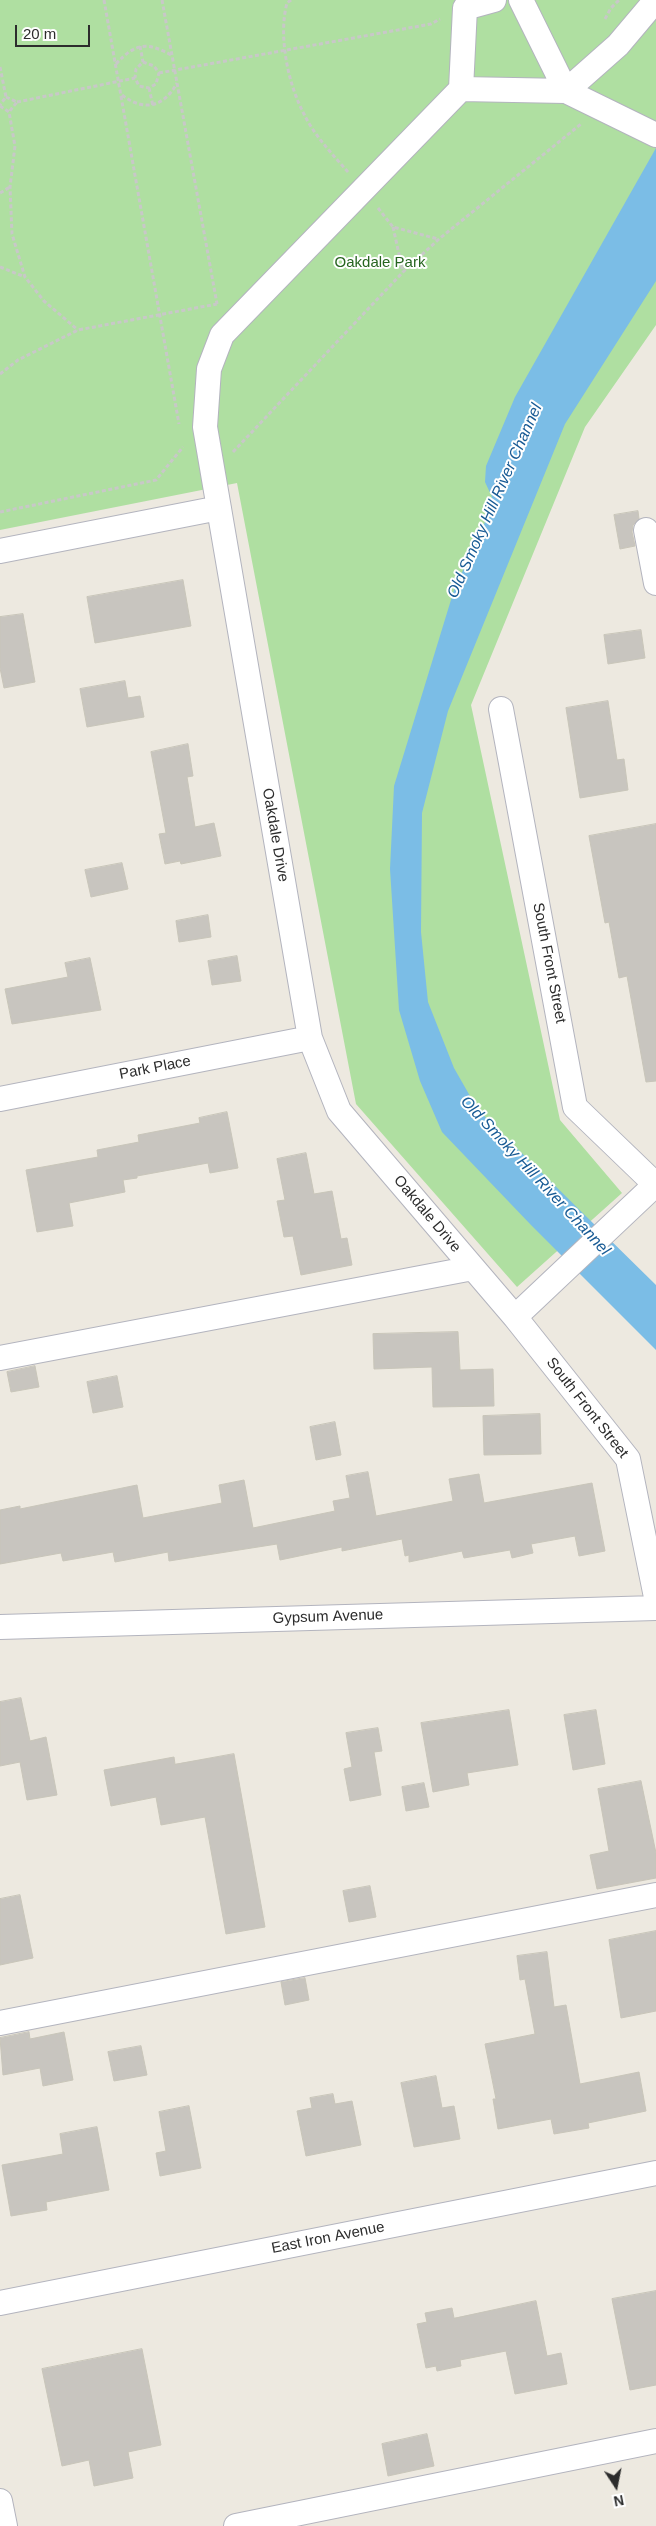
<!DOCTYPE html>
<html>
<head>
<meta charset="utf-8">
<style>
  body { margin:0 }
  #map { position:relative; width:656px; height:2526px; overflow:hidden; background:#ede9e0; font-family:Helvetica,sans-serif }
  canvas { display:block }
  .north { position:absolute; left:591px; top:2461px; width:50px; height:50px; -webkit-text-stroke:4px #fff; paint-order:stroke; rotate:169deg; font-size:14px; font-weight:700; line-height:20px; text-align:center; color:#2c2c2c }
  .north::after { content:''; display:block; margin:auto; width:18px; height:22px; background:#2c2c2c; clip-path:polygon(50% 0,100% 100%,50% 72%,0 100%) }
  .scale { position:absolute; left:15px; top:25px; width:75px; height:22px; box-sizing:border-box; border:2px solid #2c2c2c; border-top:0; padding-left:6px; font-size:15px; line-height:18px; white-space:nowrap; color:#2c2c2c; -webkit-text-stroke:4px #fff; paint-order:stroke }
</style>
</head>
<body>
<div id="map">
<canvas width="656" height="2526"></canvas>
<div class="north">N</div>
<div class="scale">20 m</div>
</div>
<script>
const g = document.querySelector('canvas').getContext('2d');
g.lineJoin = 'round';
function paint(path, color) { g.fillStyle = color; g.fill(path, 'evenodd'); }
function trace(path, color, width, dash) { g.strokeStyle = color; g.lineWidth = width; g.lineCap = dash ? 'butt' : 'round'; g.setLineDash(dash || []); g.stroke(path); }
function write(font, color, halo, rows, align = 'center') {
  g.font = font + ' Helvetica,sans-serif'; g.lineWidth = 4; g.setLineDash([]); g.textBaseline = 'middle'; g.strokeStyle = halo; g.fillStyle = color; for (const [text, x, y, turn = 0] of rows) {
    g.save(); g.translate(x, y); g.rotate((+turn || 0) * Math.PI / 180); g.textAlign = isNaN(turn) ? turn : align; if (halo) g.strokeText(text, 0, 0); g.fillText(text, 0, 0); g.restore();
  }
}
paint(new Path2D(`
  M 0,0 L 656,0 L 656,325 L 585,427 L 471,705 L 560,1120 L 622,1193 L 517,1287 L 356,1104 L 237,483 L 0,530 Z`), '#afdfa1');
paint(new Path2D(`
  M 656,148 L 656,281 L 565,424 L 448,711 L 422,813 L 421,932 L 428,1002 L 454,1068 L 478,1110 L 656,1285 L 656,1350 L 531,1225 L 442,1132 L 420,1081 L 399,1010 L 390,869 L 394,786 L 454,590 L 485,522 L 492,497 L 485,482 L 486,466 L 515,397 Z`), '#7bbde6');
const building = new Path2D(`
  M 638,511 L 639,519 L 633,525 L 632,532 L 635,546 L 620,549 L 614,515 Z
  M 183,580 L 191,626 L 95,643 L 87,597 Z
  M 23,614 L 35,682 L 4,688 L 0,668 L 0,617 Z
  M 641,630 L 645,658 L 608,664 L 604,635 Z
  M 125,681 L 128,698 L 140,696 L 144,717 L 87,727 L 80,689 Z
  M 608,701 L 617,760 L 624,759 L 628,790 L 580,798 L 566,708 Z
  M 188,744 L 193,776 L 187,777 L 195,827 L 214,823 L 221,856 L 181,864 L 180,861 L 165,864 L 159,834 L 166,833 L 151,752 Z
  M 656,824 L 656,1081 L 646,1082 L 627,976 L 619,978 L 609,922 L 605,923 L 589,836 Z
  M 122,863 L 128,889 L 91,897 L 85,870 Z
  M 208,915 L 211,937 L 179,942 L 176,921 Z
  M 237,956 L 241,981 L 212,985 L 208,961 Z
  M 90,958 L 101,1010 L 12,1024 L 5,989 L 68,977 L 65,963 Z
  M 227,1112 L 238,1168 L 210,1173 L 208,1163 L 137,1176 L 137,1178 L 123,1180 L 125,1192 L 69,1203 L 73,1226 L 37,1232 L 26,1170 L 98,1157 L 97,1150 L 139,1142 L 138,1135 L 200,1123 L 199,1118 Z
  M 306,1153 L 314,1194 L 332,1191 L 341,1239 L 347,1238 L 352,1265 L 301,1275 L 293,1236 L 284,1237 L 277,1201 L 285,1200 L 277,1159 Z
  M 458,1332 L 460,1370 L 493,1369 L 494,1406 L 433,1407 L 432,1367 L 374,1369 L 373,1334 Z
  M 35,1366 L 39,1387 L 11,1392 L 7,1372 Z
  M 117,1376 L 123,1407 L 93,1413 L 87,1382 Z
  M 540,1414 L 541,1454 L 484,1455 L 483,1416 Z
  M 335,1422 L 341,1455 L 316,1460 L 310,1427 Z
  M 368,1472 L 376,1516 L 453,1501 L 449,1479 L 479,1474 L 484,1503 L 592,1483 L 605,1551 L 579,1556 L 575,1536 L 531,1544 L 533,1553 L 512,1558 L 510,1550 L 464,1558 L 462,1551 L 409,1562 L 409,1555 L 405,1556 L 402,1539 L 342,1551 L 342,1547 L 280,1560 L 277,1544 L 169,1561 L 168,1552 L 115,1562 L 113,1552 L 63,1561 L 61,1553 L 0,1564 L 0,1510 L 20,1506 L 20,1509 L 137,1485 L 143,1518 L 222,1503 L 219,1485 L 244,1480 L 253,1528 L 335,1511 L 333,1501 L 350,1498 L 346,1476 Z
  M 21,1698 L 30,1741 L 46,1737 L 57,1795 L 27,1800 L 20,1762 L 0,1766 L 0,1702 Z
  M 509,1710 L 518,1765 L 467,1773 L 469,1785 L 433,1792 L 421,1723 Z
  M 596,1710 L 605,1764 L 573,1770 L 564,1715 Z
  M 378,1728 L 382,1751 L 374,1752 L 381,1795 L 350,1801 L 344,1769 L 352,1767 L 346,1733 Z
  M 234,1754 L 265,1927 L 226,1934 L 205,1817 L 161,1825 L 156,1797 L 111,1806 L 104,1770 L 174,1757 L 175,1764 Z
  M 641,1781 L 656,1853 L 656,1878 L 597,1889 L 590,1855 L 609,1851 L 598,1789 Z
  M 424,1783 L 429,1807 L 406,1811 L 402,1787 Z
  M 370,1886 L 376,1917 L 349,1922 L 343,1891 Z
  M 20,1895 L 33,1958 L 0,1965 L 0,1899 Z
  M 656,1931 L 656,2011 L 621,2018 L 609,1940 Z
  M 547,1952 L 554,2007 L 566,2005 L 580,2084 L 639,2072 L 646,2111 L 588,2123 L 589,2128 L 554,2134 L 551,2119 L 498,2129 L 493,2099 L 496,2099 L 485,2044 L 535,2034 L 525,1979 L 520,1980 L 517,1956 Z
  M 305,1978 L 309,2000 L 285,2005 L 281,1982 Z
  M 29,2032 L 30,2039 L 64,2032 L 73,2080 L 43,2086 L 40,2068 L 3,2075 L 0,2038 Z
  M 141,2046 L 147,2075 L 114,2081 L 108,2052 Z
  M 436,2076 L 442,2108 L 454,2106 L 460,2139 L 414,2147 L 401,2083 Z
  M 333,2094 L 335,2104 L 352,2101 L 361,2145 L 306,2156 L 297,2111 L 312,2108 L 310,2098 Z
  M 189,2106 L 201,2168 L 160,2176 L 156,2153 L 166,2151 L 159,2112 Z
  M 97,2127 L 109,2190 L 46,2202 L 47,2210 L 11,2216 L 2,2165 L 63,2154 L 60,2134 Z
  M 656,2291 L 656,2385 L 630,2390 L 612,2299 Z
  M 536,2301 L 547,2356 L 561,2353 L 567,2384 L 515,2394 L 506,2351 L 460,2360 L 461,2366 L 437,2371 L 436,2366 L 426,2368 L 417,2324 L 427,2322 L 425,2313 L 452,2308 L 454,2318 Z
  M 142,2349 L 161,2445 L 128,2452 L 133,2478 L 94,2486 L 89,2460 L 62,2466 L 42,2369 Z
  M 427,2434 L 434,2466 L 388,2476 L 382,2444 Z`);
paint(building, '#c8c5bf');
trace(building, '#c8c5b9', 1);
const minor = new Path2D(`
  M 494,0 L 465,8 L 461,89 L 566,91 L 521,0
  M 656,0 L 618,45 L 566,91 L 656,135
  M 461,89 L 222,335 L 209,369 L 205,427 L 310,1038 L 339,1111 L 515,1317 L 628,1459 L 656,1597
  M 646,530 L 656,583
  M 0,551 L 219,508
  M 501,709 L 575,1107 L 655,1184
  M 0,1099 L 310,1038
  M 515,1317 L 656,1184
  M 0,1358 L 473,1268
  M 0,1627 L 656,1608
  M 0,2023 L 656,1895
  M 0,2303 L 656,2173
  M 0,2501 L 5,2526
  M 236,2526 L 656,2441`);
trace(minor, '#b3b4be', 26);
trace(new Path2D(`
  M 104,0 L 179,424
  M 162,0 L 217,304
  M 291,0 L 287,3 C 278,36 288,84 304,114 C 314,135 333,155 348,172
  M 605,19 L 611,8 L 619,0
  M 140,46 L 143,62
  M 116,64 C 136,42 148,42 173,56
  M 0,67 L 6,97 L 0,105
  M 159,73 L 431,24 L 440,19
  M 149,88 L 153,106
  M 122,95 C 144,112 164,107 177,83
  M 6,97 L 17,102 L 9,112
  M 17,102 L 135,78 L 139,86 L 149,88 L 156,84 L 159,73 L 154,66 L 143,62 L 136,69 L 135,78
  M 0,106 L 9,112 L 15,146 L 10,187 L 12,234 L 25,277 L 44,301 L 78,330
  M 0,193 L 10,187
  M 378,208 L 393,227 L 438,239
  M 393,227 L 403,272
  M 0,267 L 25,277
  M 0,374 L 18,360 L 78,330 L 217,304
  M 233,452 L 403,272 L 439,239 L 581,124
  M 0,512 L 156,480 L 183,447`), '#c8c8c8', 3, [4, 2.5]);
trace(minor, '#fff', 24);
write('15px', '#276520', '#fff', [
  ["Oakdale Park",380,263]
]);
write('15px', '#2c2c2c', '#fff', [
  ["Oakdale Drive",275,835,80],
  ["South Front Street",549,963,79],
  ["Park Place",155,1068,-11],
  ["Oakdale Drive",427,1214,50],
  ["South Front Street",587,1408,52],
  ["Gypsum Avenue",328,1617,-2],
  ["East Iron Avenue",328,2238,-11]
]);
write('italic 16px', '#185b95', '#fff', [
  ["Old Smoky Hill River Channel",495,501,-66],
  ["Old Smoky Hill River Channel",535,1176,47]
]);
</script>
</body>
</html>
